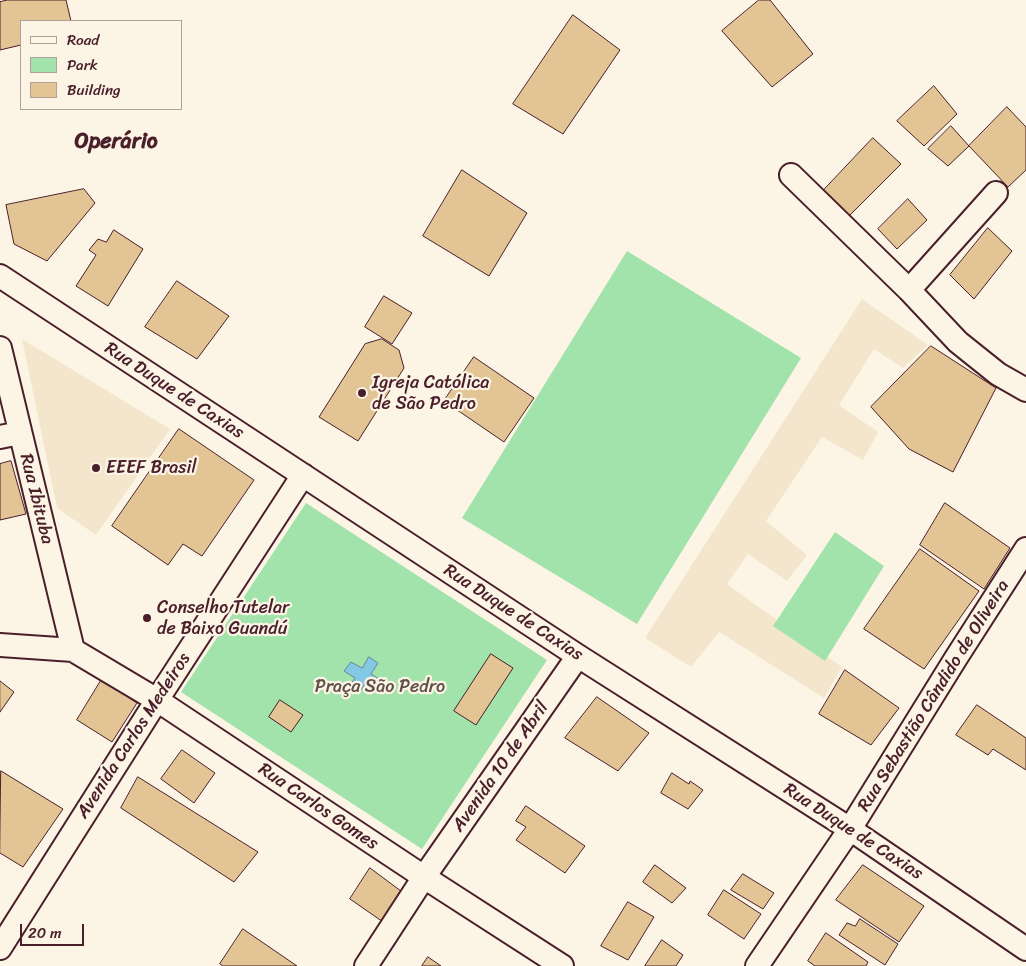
<!DOCTYPE html>
<html>
<head>
<meta charset="utf-8">
<style>
  body { margin:0 }
  #map { position:relative; width:1026px; height:966px; overflow:hidden; background:#fcf5e5; font-family:Sriracha,sans-serif }
  canvas { display:block }
  .legend { position:absolute; left:20px; top:20px; width:162px; height:90px; box-sizing:border-box; background:#fcf5e5; border:1px solid #b59f9b; margin:0; padding:6px 9px; list-style:none; font-size:15px; color:#4a1f2b }
  .legend li { display:flex; align-items:center; gap:10px; height:25px }
  .legend b { width:25px; border:1px solid #b59f9b }
  .scale { position:absolute; left:20px; top:924px; width:64px; height:22px; box-sizing:border-box; border:2px solid #4a1f2b; border-top:0; padding-left:6px; font-size:15px; line-height:18px; white-space:nowrap; color:#4a1f2b; -webkit-text-stroke:4px #fcf5e5; paint-order:stroke }
</style>
</head>
<body>
<div id="map">
<canvas width="1026" height="966"></canvas>
<ul class="legend">
<li><b style="height:6px;background:#fcf5e5"></b>Road</li>
<li><b style="height:14px;background:#a2e2ab"></b>Park</li>
<li><b style="height:14px;background:#e2c495"></b>Building</li>
</ul>
<div class="scale">20 m</div>
</div>
<script>
const g = document.querySelector('canvas').getContext('2d');
g.lineJoin = 'round';
function paint(path, color) { g.fillStyle = color; g.fill(path, 'evenodd'); }
function trace(path, color, width, dash) { g.strokeStyle = color; g.lineWidth = width; g.lineCap = dash ? 'butt' : 'round'; g.setLineDash(dash || []); g.stroke(path); }
function write(font, color, halo, rows, align = 'center') {
  g.font = font + ' Sriracha,sans-serif'; g.lineWidth = 4.5; g.setLineDash([]); g.textBaseline = 'middle'; g.strokeStyle = halo; g.fillStyle = color; for (const [text, x, y, turn = 0] of rows) {
    g.save(); g.translate(x, y); g.rotate((+turn || 0) * Math.PI / 180); g.textAlign = isNaN(turn) ? turn : align; if (halo) g.strokeText(text, 0, 0); g.fillText(text, 0, 0); g.restore();
  }
}
paint(new Path2D(`
  M 862,299 L 928,345 L 903,368 L 874,349 L 839,405 L 878,432 L 863,460 L 822,437 L 766,521 L 807,555 L 787,581 L 748,554 L 727,584 L 842,667 L 824,698 L 719,632 L 691,667 L 645,638 Z
  M 22,339 L 170,429 L 96,535 L 57,508 Z`), '#f4e6cd');
paint(new Path2D(`
  M 627,251 L 801,358 L 637,624 L 462,518 Z
  M 306,503 L 547,660 L 422,849 L 181,692 Z
  M 835,532 L 884,566 L 825,661 L 773,626 Z`), '#a2e2ab');
const water = new Path2D(`
  M 369,657 L 378,663 L 371,674 L 382,681 L 376,690 L 365,684 L 358,694 L 349,687 L 355,678 L 344,671 L 351,662 L 362,668 Z`);
paint(water, '#83c9e5');
trace(water, '#6c859b', 1);
const building = new Path2D(`
  M 8,0 L 66,0 L 71,21 L 21,21 L 21,45 L 0,50 L 0,2 Z
  M 759,0 L 770,0 L 813,54 L 772,87 L 722,31 Z
  M 573,15 L 620,50 L 563,134 L 513,104 Z
  M 934,86 L 957,114 L 924,146 L 897,121 Z
  M 1007,107 L 1026,127 L 1026,170 L 1008,187 L 969,146 Z
  M 951,126 L 969,146 L 948,166 L 928,149 Z
  M 873,138 L 901,164 L 849,216 L 823,191 Z
  M 462,170 L 527,213 L 489,276 L 423,236 Z
  M 84,189 L 95,203 L 47,261 L 14,244 L 6,205 Z
  M 908,199 L 927,220 L 897,249 L 878,229 Z
  M 988,228 L 1012,251 L 974,299 L 950,275 Z
  M 114,230 L 143,249 L 108,306 L 76,286 L 96,255 L 89,250 L 98,239 L 106,242 Z
  M 177,281 L 229,316 L 197,359 L 145,327 Z
  M 384,296 L 412,313 L 392,344 L 365,327 Z
  M 382,339 L 399,350 L 404,368 L 358,441 L 319,417 L 365,344 Z
  M 931,346 L 996,388 L 953,472 L 909,449 L 871,407 Z
  M 474,357 L 534,398 L 504,442 L 444,401 Z
  M 179,429 L 254,480 L 202,556 L 183,544 L 168,565 L 112,526 Z
  M 11,461 L 26,514 L 0,520 L 0,464 Z
  M 945,503 L 1010,548 L 984,589 L 920,545 Z
  M 920,549 L 979,591 L 924,669 L 864,629 Z
  M 491,654 L 513,668 L 476,725 L 454,711 Z
  M 845,670 L 899,708 L 871,745 L 819,714 Z
  M 102,679 L 137,703 L 112,742 L 77,720 Z
  M 0,681 L 14,692 L 0,712 Z
  M 597,697 L 649,733 L 618,771 L 565,738 Z
  M 280,700 L 303,715 L 291,732 L 269,717 Z
  M 977,705 L 1026,738 L 1026,770 L 993,749 L 988,755 L 956,735 Z
  M 182,750 L 215,773 L 194,803 L 161,779 Z
  M 1,771 L 63,809 L 23,867 L 0,853 Z
  M 672,773 L 689,784 L 690,781 L 703,790 L 688,809 L 661,793 Z
  M 138,777 L 258,852 L 234,882 L 121,808 Z
  M 526,806 L 585,846 L 565,873 L 516,840 L 526,827 L 516,821 Z
  M 655,865 L 686,888 L 672,903 L 643,882 Z
  M 863,865 L 924,906 L 899,942 L 836,900 Z
  M 370,868 L 405,894 L 386,924 L 350,899 Z
  M 743,874 L 774,893 L 763,909 L 731,890 Z
  M 724,890 L 761,914 L 744,939 L 708,915 Z
  M 628,902 L 654,917 L 628,960 L 601,946 Z
  M 860,919 L 898,944 L 885,965 L 839,935 L 847,923 L 855,926 Z
  M 243,929 L 297,966 L 223,966 L 220,964 Z
  M 826,933 L 868,962 L 866,966 L 815,966 L 808,961 Z
  M 662,940 L 683,955 L 676,966 L 645,966 Z
  M 428,957 L 441,966 L 422,966 Z`);
paint(building, '#e2c495');
trace(building, '#4a1f2b', 1);
const minor = new Path2D(`
  M 791,175 L 909,290 L 958,342 L 998,374 L 1026,390
  M 0,276 L 578,656 L 850,829 L 1026,949
  M 909,290 L 996,193
  M 0,348 L 73,650
  M 0,437 L 20,433
  M 0,645 L 73,650 L 157,700 L 424,877 L 562,966
  M 0,948 L 157,700 L 303,475
  M 366,966 L 424,877 L 578,656
  M 757,966 L 850,829 L 956,658 L 1026,549`);
trace(minor, '#4a1f2b', 26);
trace(minor, '#fcf5e5', 22);
for (const [x, y, r, color] of [
  [362,393,5,"#4a1f2b"],
  [96,468,5,"#4a1f2b"],
  [147,618,5,"#4a1f2b"]
]) { const dot = new Path2D(); dot.arc(x, y, r, 0, 2 * Math.PI); g.fillStyle = color; g.fill(dot); trace(dot, '#fcf5e5', 2); }
write('18px', '#4a1f2b', '#fcf5e5', [
  ["Igreja Católica",372,383],
  ["de São Pedro",372,404],
  ["EEEF Brasil",106,468],
  ["Conselho Tutelar",157,608],
  ["de Baixo Guandú",157,629]
], 'left');
write('18px', '#4a1f2b', '#fcf5e5', [
  ["Rua Duque de Caxias",174,391,33],
  ["Rua Ibituba",36,499,76],
  ["Rua Duque de Caxias",513,613,33],
  ["Rua Sebastião Cândido de Oliveira",934,696,-58],
  ["Avenida Carlos Medeiros",134,736,-57],
  ["Avenida 10 de Abril",501,767,-55],
  ["Rua Carlos Gomes",318,807,34],
  ["Rua Duque de Caxias",853,832,33]
]);
write('18px', '#60504b', '#fcf5e5', [
  ["Praça São Pedro",380,687]
]);
write('bold 22px', '#4a1f2b', '#fcf5e5', [
  ["Operário",116,142]
]);
</script>
</body>
</html>
